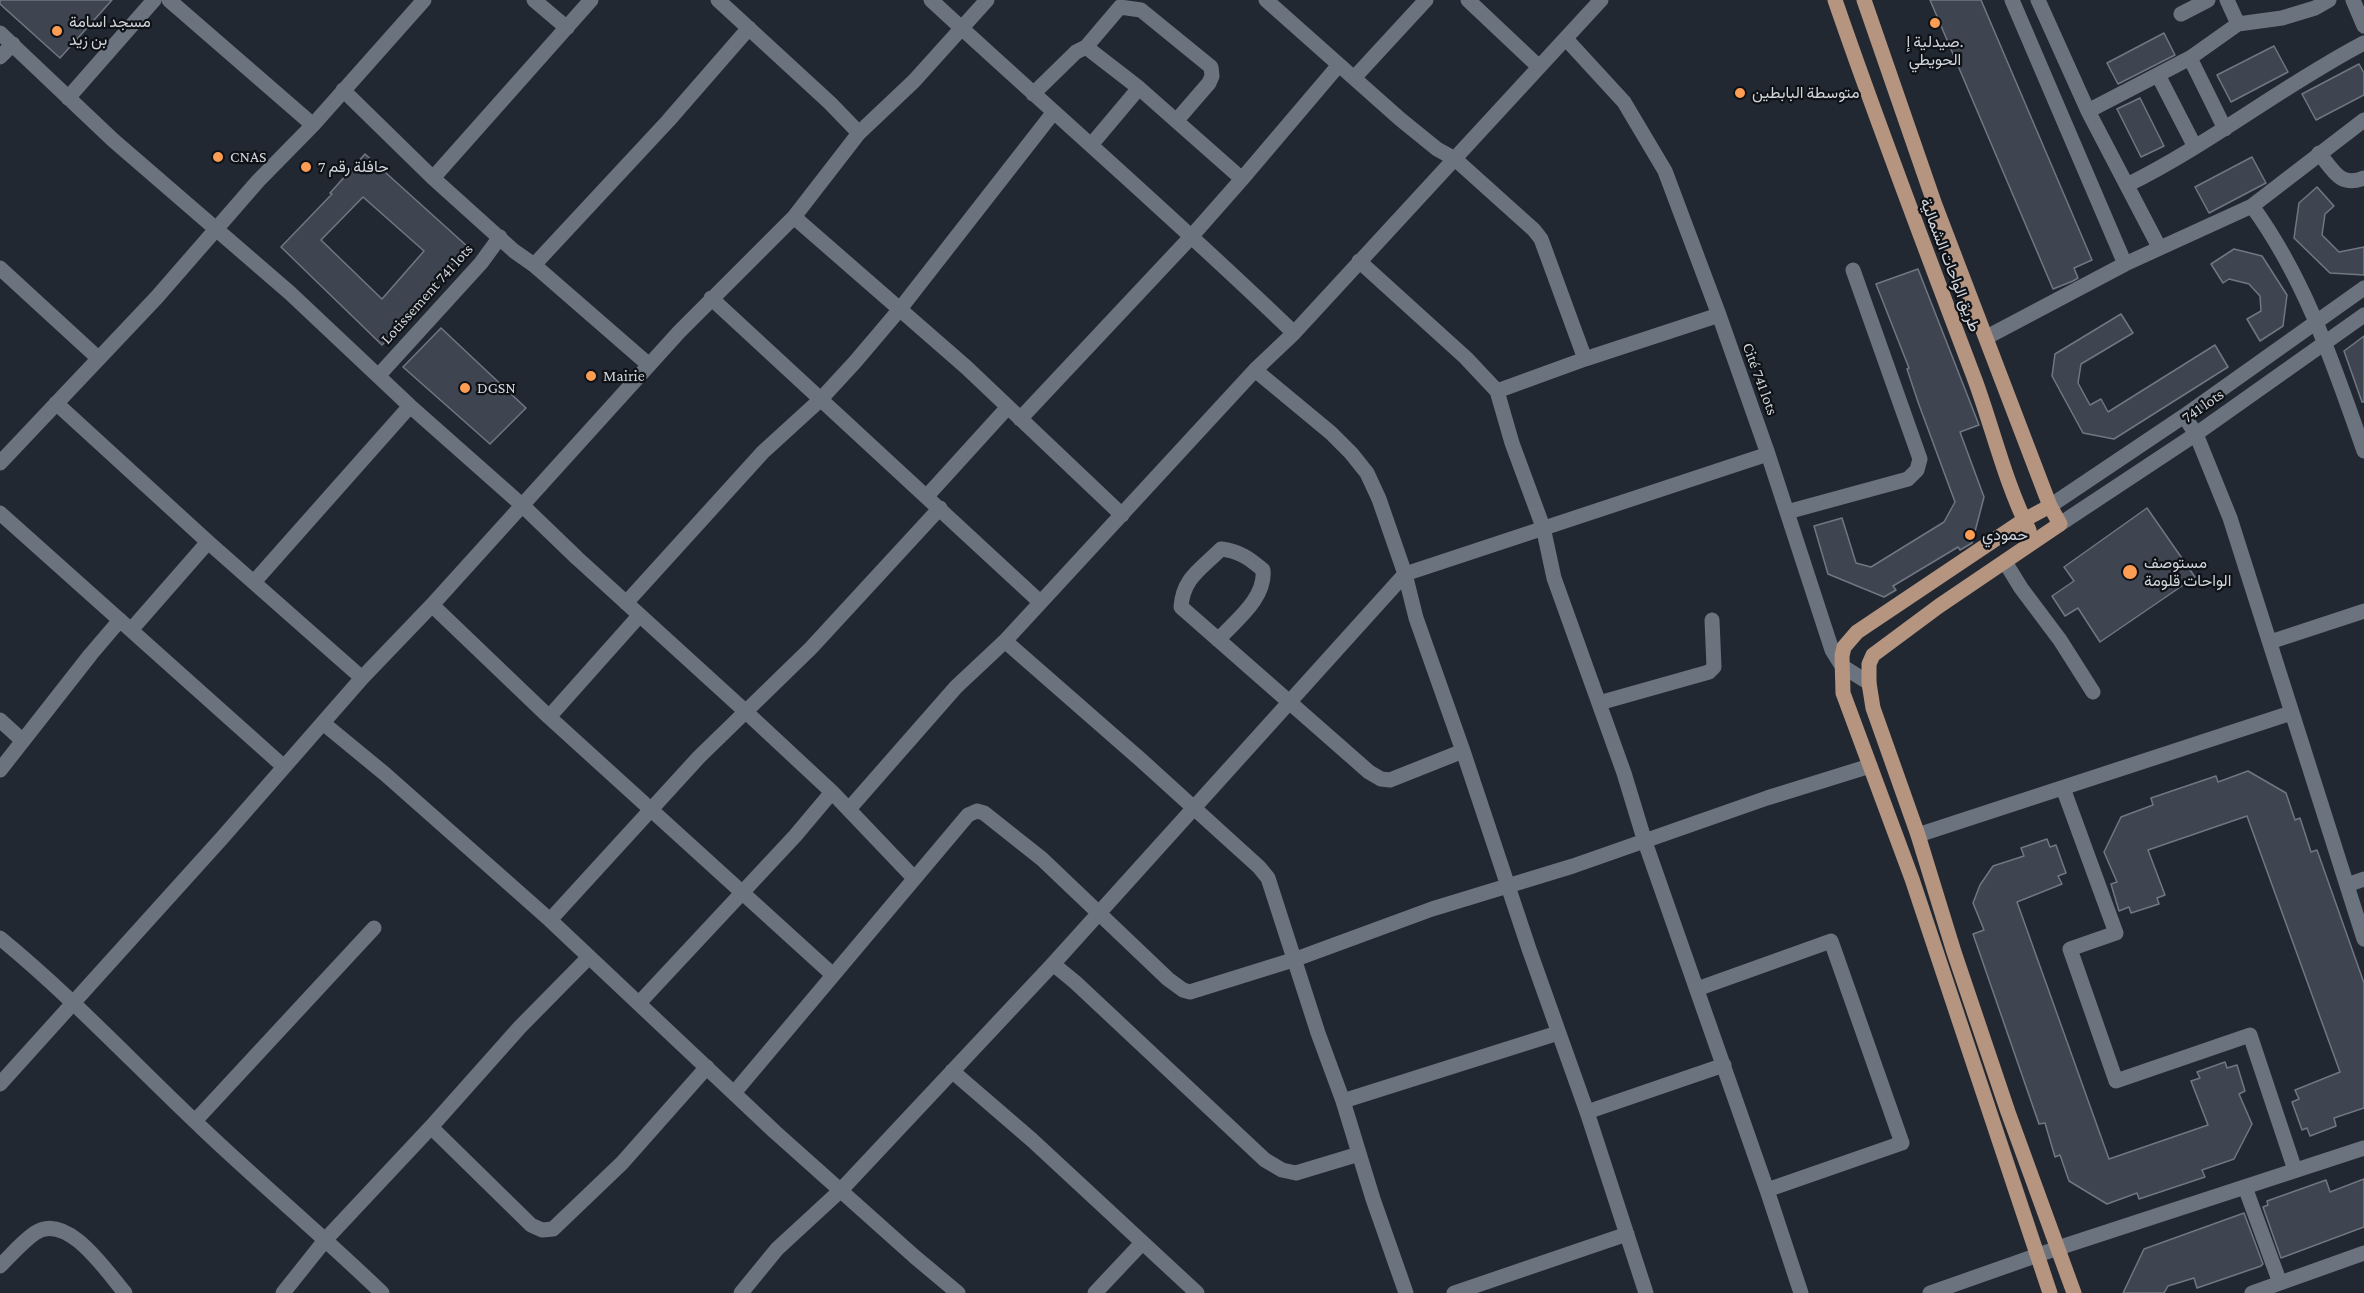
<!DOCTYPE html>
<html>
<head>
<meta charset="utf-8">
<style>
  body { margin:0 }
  canvas { display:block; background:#222832 }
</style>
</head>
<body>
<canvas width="2364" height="1293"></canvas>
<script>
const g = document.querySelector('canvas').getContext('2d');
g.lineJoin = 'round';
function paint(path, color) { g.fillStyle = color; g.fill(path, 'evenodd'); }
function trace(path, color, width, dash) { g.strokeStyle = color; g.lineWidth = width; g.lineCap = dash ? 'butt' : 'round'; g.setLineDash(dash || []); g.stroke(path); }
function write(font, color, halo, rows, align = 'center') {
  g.font = font + ' "Crimson Pro",Vazirmatn,serif'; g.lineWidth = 4.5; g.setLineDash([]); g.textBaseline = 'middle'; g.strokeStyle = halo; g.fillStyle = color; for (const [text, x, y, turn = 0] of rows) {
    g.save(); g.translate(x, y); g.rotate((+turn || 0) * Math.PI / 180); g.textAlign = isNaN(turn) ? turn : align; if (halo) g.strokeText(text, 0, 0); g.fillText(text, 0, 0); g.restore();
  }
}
const building = new Path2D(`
  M 0,0 L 112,0 L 60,58 L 0,4 Z
  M 1930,0 L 1981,0 L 2092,260 L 2074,268 L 2078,278 L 2073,281 L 2053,289 Z
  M 2164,33 L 2175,55 L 2118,84 L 2107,63 Z
  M 2274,46 L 2288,72 L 2231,102 L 2217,75 Z
  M 2359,64 L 2364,73 L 2364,95 L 2316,120 L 2302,94 Z
  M 2140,98 L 2164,146 L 2141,157 L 2117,109 Z
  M 365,154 L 468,247 L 417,304 L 420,306 L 382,345 L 281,247 L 332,194 L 330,193 ZM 363,197 L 424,251 L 382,299 L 321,240 Z
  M 2252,157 L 2266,183 L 2209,213 L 2195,187 Z
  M 2317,187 L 2334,206 L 2325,214 L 2322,235 L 2339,252 L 2364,247 L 2364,275 L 2330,273 L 2294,238 L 2299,203 Z
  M 2234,249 L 2262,256 L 2287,295 L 2283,326 L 2260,341 L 2247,319 L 2261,311 L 2260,296 L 2249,284 L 2229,279 L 2223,283 L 2211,264 Z
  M 1918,269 L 1979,425 L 1960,432 L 1984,497 L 1972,543 L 1960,550 L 1958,547 L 1893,586 L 1896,590 L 1884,597 L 1828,574 L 1814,526 L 1842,518 L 1856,563 L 1871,567 L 1944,522 L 1955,502 L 1918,402 L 1907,369 L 1909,368 L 1876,284 Z
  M 2121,314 L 2133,333 L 2081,364 L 2078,383 L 2090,405 L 2101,399 L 2108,412 L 2215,345 L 2228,367 L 2114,439 L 2083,433 L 2052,376 L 2055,354 Z
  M 441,328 L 526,408 L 490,444 L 403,367 Z
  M 2364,336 L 2364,402 L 2362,402 L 2344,351 Z
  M 2147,508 L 2195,577 L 2100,642 L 2078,608 L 2065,616 L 2052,596 L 2074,581 L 2064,567 Z
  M 2248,771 L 2286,793 L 2295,820 L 2300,818 L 2311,852 L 2317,850 L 2364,983 L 2364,1108 L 2334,1118 L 2336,1126 L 2310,1136 L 2307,1128 L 2302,1130 L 2292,1102 L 2299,1099 L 2295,1090 L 2340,1072 L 2247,816 L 2148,850 L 2165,895 L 2157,898 L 2159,904 L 2131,913 L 2129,907 L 2119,911 L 2111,884 L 2117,882 L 2104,852 L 2121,817 L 2153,805 L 2151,798 L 2216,776 L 2218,782 Z
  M 2047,839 L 2050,847 L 2056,845 L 2066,873 L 2058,876 L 2062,884 L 2017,902 L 2109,1159 L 2208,1125 L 2191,1081 L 2200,1078 L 2197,1072 L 2225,1062 L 2227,1068 L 2237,1065 L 2245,1091 L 2239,1094 L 2252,1124 L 2234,1159 L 2202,1170 L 2205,1177 L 2139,1199 L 2137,1193 L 2107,1204 L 2069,1181 L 2060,1155 L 2055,1157 L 2045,1123 L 2039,1124 L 1973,934 L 1984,930 L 1973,903 L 1980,885 L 1993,866 L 2024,856 L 2021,848 Z
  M 2364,1179 L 2364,1227 L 2281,1258 L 2263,1207 L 2268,1205 L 2267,1201 L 2326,1180 L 2330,1192 Z
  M 2244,1213 L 2263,1264 L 2261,1266 L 2197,1288 L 2194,1278 L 2168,1286 L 2164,1293 L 2123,1293 L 2144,1249 Z`);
paint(building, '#3f4550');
trace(building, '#707783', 1.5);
trace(new Path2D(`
  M 169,0 L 313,125
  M 534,0 L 567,28
  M 591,0 L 433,178 L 514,251 L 534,265 L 668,121 L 749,28
  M 718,0 L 830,103 L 859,133
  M 931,0 C 1051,111 1176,219 1294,333
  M 1266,0 L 1400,119 L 1437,149 L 1455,159 L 1534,230 L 1541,239 L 1585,359
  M 1468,0 L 1539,67
  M 2012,0 L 2125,264
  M 2038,0 L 2088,111 L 2159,247
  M 2227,0 L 2238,24
  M 2353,0 L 2364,26
  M 2181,14 L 2208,0
  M 0,33 L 113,140 L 290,293 L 410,406 L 523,506 L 577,558 L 745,711 L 832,792 L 914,878
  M 1086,47 L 1120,7 L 1141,10 L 1211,67 L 1212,76 L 1209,83 L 1177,120
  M 0,57 L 13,44
  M 2190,58 L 2225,129
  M 2158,75 L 2195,147
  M 1354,78 L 1426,0
  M 343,90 L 433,178
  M 1033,94 L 1076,52 L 1086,47 L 1139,88 L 1242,179
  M 68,98 L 154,0
  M 2088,111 L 2190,58 L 2238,24 L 2282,18 L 2315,8 L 2329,0
  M 1091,145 L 1139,88
  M 2319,153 C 2333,170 2340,188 2364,178
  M 2127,185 C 2210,144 2282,86 2364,43
  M 2252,206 L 2364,120
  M 794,217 L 966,367 L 1122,515
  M 1359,261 L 1466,358 L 1497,391 L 1512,443 L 1543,527 L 1554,578 L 1624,773 L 1645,842 L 1767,1190 L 1801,1293
  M 534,265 L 649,365
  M 0,268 L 98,358
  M 711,298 L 1040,602
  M 1719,315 L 1768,454
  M 1987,337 L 2125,264 L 2252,206 C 2306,280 2334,366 2364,451
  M 1255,370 L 1331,433 L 1351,453 L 1367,473 L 1379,499 L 1405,574 L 1416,618 L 1463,751 L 1529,949 L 1587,1112 L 1646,1293
  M 379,375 L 481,263 L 500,237
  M 1497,391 L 1585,359 L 1719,315 L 1665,171 L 1624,102 L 1567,40
  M 56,403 L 208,542 L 362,678
  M 2184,416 L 2196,434 L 2230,518 L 2364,939
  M 1020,419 L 1190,238 L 1242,179 L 1338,66
  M 0,463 L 157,297 L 258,181 L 313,125 L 424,0
  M 927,496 L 1007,408
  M 2050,506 L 2184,416 L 2364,288
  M 1787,512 L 1908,479 L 1917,470 L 1920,459 L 1853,270
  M 0,513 L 283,766
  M 2060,524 L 2196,434 L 2364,315
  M 2005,562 L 2021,588 L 2060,640 L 2093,692
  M 254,582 L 410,406
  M 626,603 L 763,452 L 820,400 L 855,362 L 900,309 L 1053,113
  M 432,605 L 549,717 L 833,975
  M 131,630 L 208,542
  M 1218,640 C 1236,620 1266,598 1263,570 C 1249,558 1239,551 1221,549 C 1201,569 1183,578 1181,607 L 1369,772 L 1381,779 L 1390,780 L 1463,751
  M 1005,641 L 1141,760 L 1259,867 L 1268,878 L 1318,1033 L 1343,1101 L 1373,1199 L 1406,1293
  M 2270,642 L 2364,611
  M 1599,703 L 1709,672 L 1714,667 L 1712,620
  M 549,717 L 639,616
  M 0,720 L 23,741
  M 323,723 L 385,774 L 550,920 L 775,1132 L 915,1257 L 958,1293
  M 0,770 L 91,654 L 120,620
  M 2063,788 L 2116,933 L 2070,949 L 2116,1081 L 2250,1035 L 2295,1170
  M 849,809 L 956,687 L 1005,641 L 1255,370 L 1294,333 L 1601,0
  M 1918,835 L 2291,713
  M 2347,885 L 2364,879
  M 550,920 L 699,757 L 811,648 L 940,508
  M 0,938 C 72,997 136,1066 203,1129 C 262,1185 324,1237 382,1293
  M 1053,964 L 1075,982 L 1265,1160 L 1282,1170 L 1296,1173 L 1359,1154
  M 1697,989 L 1831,941 L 1902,1143 L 1767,1190
  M 640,1002 L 795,836 L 832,792
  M 952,1071 L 1032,1140 L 1197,1293
  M 0,1084 L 222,838 L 362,678 L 432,605 L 679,332 L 794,217 L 859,133 L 914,81 L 987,0
  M 734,1093 L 968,815 L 977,811 L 984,813 L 1042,859 L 1168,979 L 1183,990 L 1190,992 L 1296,959 L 1432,909 L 1573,866 L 1767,798 L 1870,766
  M 1343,1101 L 1558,1033
  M 1587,1112 L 1724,1065
  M 195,1121 L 374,928
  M 431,1127 L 531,1225 L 542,1230 L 553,1229 L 622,1163 L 707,1067
  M 2245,1187 L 2280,1283 L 2252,1293
  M 0,1266 C 11,1255 22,1242 35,1233 C 67,1211 107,1272 125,1293
  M 2280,1283 L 2364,1253
  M 283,1293 L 326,1239 L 431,1127 L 520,1027 L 589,957
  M 741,1293 L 777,1249 L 841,1190 L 1053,964 L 1405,574 L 1768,454 L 1832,650 L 1842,666 L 1869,683
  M 1095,1293 L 1142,1243
  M 1454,1293 L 1627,1234
  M 1930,1293 L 2058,1248 L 2364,1148`), '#6b737f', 15);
trace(new Path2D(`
  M 1835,0 C 1879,128 1927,253 1975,380 C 1993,429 2005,482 2029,530
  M 1864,0 L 1935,205 L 2050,506 L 2060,524 L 1939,606 L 1873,655 L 1869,664 L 1869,683 L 1873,708 L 1918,835 L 1954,952 L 2008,1112 L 2074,1293
  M 2050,1293 L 1912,879 L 1843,693 L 1842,656 L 1844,647 L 1857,632 L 2024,520 L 2050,506`), '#b59480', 15);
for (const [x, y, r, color] of [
  [1935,23,6,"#fd9d54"],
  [57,31,6,"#fd9d54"],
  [1740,93,6,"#fd9d54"],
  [218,157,6,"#fd9d54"],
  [306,167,6,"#fd9d54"],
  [591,376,6,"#fd9d54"],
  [465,388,6,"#fd9d54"],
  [1970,535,6,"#fd9d54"],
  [2130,572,8,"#fd9d54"]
]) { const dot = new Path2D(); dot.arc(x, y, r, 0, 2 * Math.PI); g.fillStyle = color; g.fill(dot); trace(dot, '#0e1115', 2); }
write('16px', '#d0d4da', '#0e1115', [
  ["مسجد اسامة",69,22],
  ["بن زيد",69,40],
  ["صيدلية إ.",1935,42,"center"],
  ["الحويطي",1935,60,"center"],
  ["متوسطة البابطين",1752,93],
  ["CNAS",230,157],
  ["حافلة رقم 7",318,167],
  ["Mairie",603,376],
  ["DGSN",477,388],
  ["حمودي",1982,535],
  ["مستوصف",2144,563],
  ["الواحات قلومة",2144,581]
], 'left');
write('16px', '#d0d4da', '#0e1115', [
  ["طريق الواحات الشمالية",1950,265,69],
  ["Lotissement 741 lots",427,294,-48],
  ["Cité 741 lots",1760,379,70],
  ["741 lots",2203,406,-35]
]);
</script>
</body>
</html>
